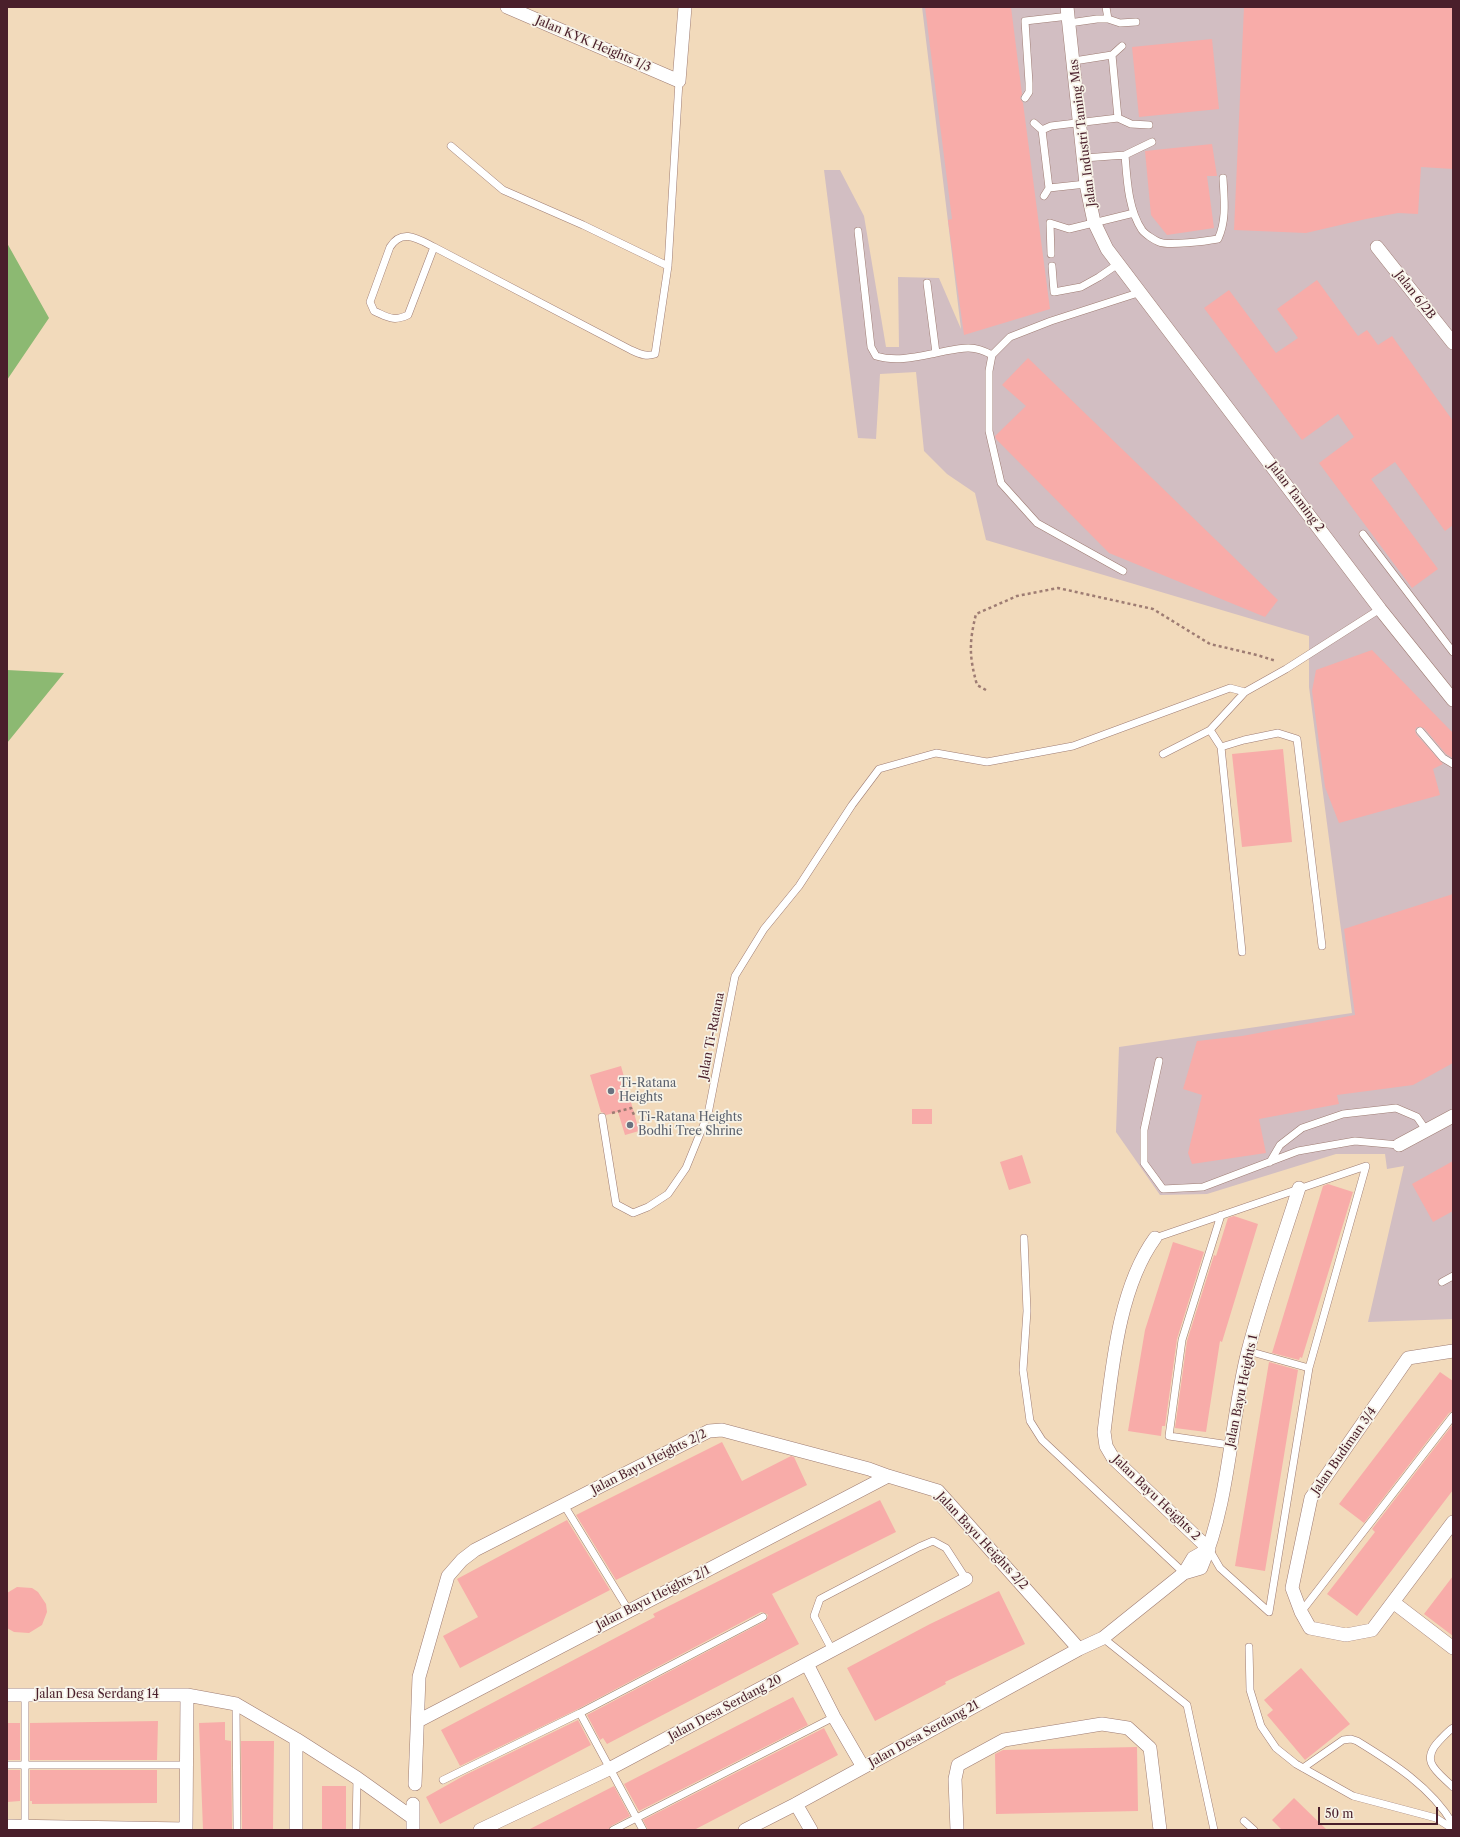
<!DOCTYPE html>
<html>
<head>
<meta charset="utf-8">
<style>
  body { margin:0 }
  #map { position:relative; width:1460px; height:1837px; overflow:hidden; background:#f2dabb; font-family:"Libre Caslon Text",serif }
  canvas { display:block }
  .frame { position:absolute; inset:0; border:8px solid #4a1f2b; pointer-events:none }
  .scale { position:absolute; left:1318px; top:1807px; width:120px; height:18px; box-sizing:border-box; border:2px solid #4a1f2b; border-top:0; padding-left:5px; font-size:12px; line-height:14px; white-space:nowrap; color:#4a1f2b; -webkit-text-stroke:3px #f7f3e8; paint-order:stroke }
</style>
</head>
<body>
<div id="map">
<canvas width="1460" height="1837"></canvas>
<div class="frame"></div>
<div class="scale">50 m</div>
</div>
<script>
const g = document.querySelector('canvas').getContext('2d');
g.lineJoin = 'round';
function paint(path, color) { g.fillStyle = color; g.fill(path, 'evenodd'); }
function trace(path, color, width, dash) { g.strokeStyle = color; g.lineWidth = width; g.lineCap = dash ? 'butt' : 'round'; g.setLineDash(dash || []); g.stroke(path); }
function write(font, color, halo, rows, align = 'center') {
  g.font = font + ' "Libre Caslon Text",serif'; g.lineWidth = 3.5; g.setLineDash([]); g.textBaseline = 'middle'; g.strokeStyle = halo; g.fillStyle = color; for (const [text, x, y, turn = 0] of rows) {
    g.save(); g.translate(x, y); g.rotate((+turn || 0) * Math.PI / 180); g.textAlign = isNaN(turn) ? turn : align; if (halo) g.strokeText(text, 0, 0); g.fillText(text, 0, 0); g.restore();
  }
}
paint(new Path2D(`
  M 922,7 L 1453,7 L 1453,1319 L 1368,1322 L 1404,1166 L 1387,1169 L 1385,1154 L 1336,1154 L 1207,1194 L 1160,1195 L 1116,1132 L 1119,1047 L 1352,1013 L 1309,687 L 1309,636 L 986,540 L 975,493 L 947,474 L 924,451 L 916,372 L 880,374 L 876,439 L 858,438 L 824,170 L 840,170 L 864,216 L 886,347 L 899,347 L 898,277 L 939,278 L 961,329 Z`), '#d2bec2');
paint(new Path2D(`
  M 7,243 L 49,318 L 7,380 Z
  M 7,670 L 64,673 L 7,743 Z`), '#8cb972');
paint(new Path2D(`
  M 925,7 L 1011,7 L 1022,94 L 1020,98 L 1023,103 L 1050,309 L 964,335 L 948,220 L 952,219 Z
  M 1244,7 L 1453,7 L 1453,169 L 1421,167 L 1418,214 L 1398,213 L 1366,219 L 1306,233 L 1234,230 Z
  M 1212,39 L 1219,109 L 1139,117 L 1132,47 Z
  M 1212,144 L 1217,176 L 1207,176 L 1214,228 L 1167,235 L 1151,215 L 1145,151 Z
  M 1317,280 L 1358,336 L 1367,330 L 1378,345 L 1392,336 L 1453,421 L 1453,525 L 1445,531 L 1395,462 L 1371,479 L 1438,569 L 1412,588 L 1319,463 L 1354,437 L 1338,414 L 1302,440 L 1204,308 L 1229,290 L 1276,353 L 1298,338 L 1277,309 Z
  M 1028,358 L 1278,600 L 1265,617 L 1109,553 L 996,439 L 995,436 L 1026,406 L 1002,385 Z
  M 1372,650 L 1453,733 L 1453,758 L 1446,754 L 1424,728 L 1417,727 L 1415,730 L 1416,734 L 1443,764 L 1433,769 L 1440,795 L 1339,823 L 1325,787 L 1312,691 L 1316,670 Z
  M 1283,749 L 1292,842 L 1242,847 L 1232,754 Z
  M 1453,894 L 1453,1063 L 1413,1085 L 1337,1095 L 1339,1104 L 1259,1119 L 1266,1153 L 1192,1164 L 1188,1153 L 1202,1095 L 1183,1089 L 1197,1041 L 1242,1036 L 1355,1015 L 1344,929 Z
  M 621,1066 L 639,1131 L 625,1135 L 618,1112 L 606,1115 L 604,1113 L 601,1112 L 590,1075 Z
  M 912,1109 L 932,1109 L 932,1124 L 912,1124 Z
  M 1022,1155 L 1031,1183 L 1009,1190 L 1000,1162 Z
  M 1453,1161 L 1453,1211 L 1433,1222 L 1412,1184 Z
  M 1328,1184 L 1353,1192 L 1302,1358 L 1300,1357 L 1299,1360 L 1272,1353 L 1323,1186 Z
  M 1234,1216 L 1258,1224 L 1222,1342 L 1220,1341 L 1206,1432 L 1175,1428 L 1187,1341 L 1214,1255 L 1216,1256 L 1228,1218 Z
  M 1173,1242 L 1204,1252 L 1177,1339 L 1165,1426 L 1162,1426 L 1161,1436 L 1128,1431 L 1145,1330 Z
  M 1269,1362 L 1298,1370 L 1265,1571 L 1235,1566 Z
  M 1440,1372 L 1453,1381 L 1453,1411 L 1449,1413 L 1364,1523 L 1339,1504 Z
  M 1453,1424 L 1453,1490 L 1357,1616 L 1327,1594 L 1375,1532 L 1372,1529 Z
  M 722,1442 L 742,1481 L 791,1456 L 794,1457 L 807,1485 L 616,1580 L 576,1515 Z
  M 880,1500 L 896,1532 L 772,1594 L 799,1644 L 607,1744 L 603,1738 L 600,1740 L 587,1715 L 765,1621 L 768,1615 L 765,1613 L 761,1612 L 578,1709 L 460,1766 L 441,1730 L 655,1617 L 653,1614 Z
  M 567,1520 L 610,1590 L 460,1668 L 443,1636 L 478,1617 L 457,1579 Z
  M 1453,1576 L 1453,1636 L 1424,1614 Z
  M 17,1587 L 32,1588 L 38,1592 L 46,1604 L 47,1612 L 42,1625 L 29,1633 L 14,1632 L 7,1628 L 7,1593 Z
  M 999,1591 L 1025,1644 L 945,1682 L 946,1684 L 875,1721 L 847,1668 L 930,1624 Z
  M 1301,1668 L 1350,1724 L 1305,1760 L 1267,1715 L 1273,1710 L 1264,1700 Z
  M 793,1697 L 808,1725 L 639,1811 L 624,1784 Z
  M 578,1720 L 591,1745 L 440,1824 L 426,1797 L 465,1775 Z
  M 158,1721 L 157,1760 L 30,1760 L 30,1723 Z
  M 225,1722 L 225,1740 L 231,1741 L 232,1830 L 203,1830 L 199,1723 Z
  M 7,1723 L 20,1723 L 20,1760 L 7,1760 Z
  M 824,1728 L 838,1755 L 694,1830 L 648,1830 L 643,1820 Z
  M 241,1741 L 274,1741 L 273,1830 L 242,1830 Z
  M 1137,1747 L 1138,1811 L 996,1814 L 995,1754 L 1003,1750 Z
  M 7,1770 L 20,1770 L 20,1801 L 7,1802 Z
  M 30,1770 L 157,1770 L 157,1803 L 32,1804 L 32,1801 L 30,1801 Z
  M 322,1786 L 346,1786 L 346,1830 L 322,1830 Z
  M 614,1786 L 630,1816 L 611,1826 L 608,1830 L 528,1830 Z
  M 1294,1798 L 1327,1830 L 1282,1830 L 1272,1820 Z`), '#f8aca9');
const lane = new Path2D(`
  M 1106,7 L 1108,19
  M 1069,23 L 1097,19 L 1108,19 L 1120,23 L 1136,22
  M 1112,55 L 1118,118
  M 1074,61 L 1112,55 L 1122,46
  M 1025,98 L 1029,92 L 1029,83 L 1025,21 L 1069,16
  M 1034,123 L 1042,130 L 1049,188
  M 1042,130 L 1051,126 L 1118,118 L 1131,124 L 1149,125
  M 451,146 L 503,190 L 583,225 L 668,266
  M 1125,155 C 1127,179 1128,209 1142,230 C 1145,234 1154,240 1159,242 C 1168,246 1207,241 1218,239 C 1227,220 1224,198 1223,178
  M 1084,158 L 1125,155 L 1152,142
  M 1044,196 L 1049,188 L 1086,184
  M 858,231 L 871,347 L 876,356 C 896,362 916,357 936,353
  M 434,247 L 408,315 C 393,322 388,317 374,311 L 370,302 L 390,247 C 402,228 418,239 434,247 L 631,350 C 640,354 646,357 655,354 L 668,266 L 679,81
  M 1051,254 L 1050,223 L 1069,229 L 1134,213
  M 1052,266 L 1054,292 L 1081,287 L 1099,277 L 1118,264
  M 927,283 L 936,353 C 958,349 971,343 992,355
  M 1363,534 L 1453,652
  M 1123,571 L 1037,523 L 1001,483 L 989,431 L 989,371 L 992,355 L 1010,337 L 1051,321 L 1141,292
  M 1210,730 L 1221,747 L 1242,952
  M 1420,731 L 1443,758 L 1453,764
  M 1221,747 L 1244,740 L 1278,733 L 1297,739 L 1322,946
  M 1163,754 L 1210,730 L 1245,692 L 1286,669 L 1380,609
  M 1159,1061 L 1144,1130 L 1144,1163 L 1163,1189 L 1203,1187 L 1298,1151 L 1355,1141 L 1399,1145
  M 602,1117 L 616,1204 L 633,1213 L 648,1207 L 668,1194 L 686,1168 L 708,1114 L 735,976 L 764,929 L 799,886 L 852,805 L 879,769 L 936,753 L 987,762 L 1073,746 L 1230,688 L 1245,692
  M 1270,1162 L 1280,1145 L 1302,1128 L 1343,1114 L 1396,1108 L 1417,1117 L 1426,1130
  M 1221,1215 L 1182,1340 L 1169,1436 L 1230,1445
  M 1024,1238 L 1027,1311 L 1023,1370 L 1030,1421 L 1042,1440 L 1184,1573
  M 1155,1238 L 1366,1166 L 1309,1368 L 1269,1612 L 1220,1568 L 1209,1549
  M 1442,1282 L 1453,1276
  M 1248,1351 L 1309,1368
  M 564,1505 L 629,1611
  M 1301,1612 L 1453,1416
  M 1103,1638 L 1187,1705 L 1214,1830
  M 1249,1647 L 1250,1690 L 1261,1726 L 1276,1748 L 1296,1764 L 1353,1796 L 1436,1818 L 1453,1829
  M 832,1650 L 814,1616 L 820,1599 L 919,1547 L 933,1541 L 946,1548 L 966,1579
  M 25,1695 L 25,1829
  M 236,1704 L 237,1830
  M 580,1713 L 643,1830
  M 1453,1728 C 1448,1731 1443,1737 1439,1741 C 1419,1762 1438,1772 1453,1787
  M 7,1765 L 187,1765
  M 1303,1768 L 1343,1740 L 1351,1739 L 1357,1741 C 1393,1763 1431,1787 1453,1824
  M 443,1780 L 580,1713 L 763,1617
  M 1244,1821 L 1254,1830
  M 356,1830 L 357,1778
  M 613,1830 L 834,1717`);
const street = new Path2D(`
  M 507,7 L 679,81 L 685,7
  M 1067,7 L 1086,184 L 1094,222 L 1107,249 L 1380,609 L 1453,700
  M 1377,247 L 1453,343
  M 1399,1145 L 1453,1116
  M 1155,1238 C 1118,1289 1112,1370 1104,1432 L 1106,1446 L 1113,1458 L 1209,1549
  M 1453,1351 L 1408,1358 L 1311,1498 L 1292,1588 L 1301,1612 L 1310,1628 L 1346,1635 L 1372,1630 L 1453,1522
  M 1209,1549 L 1193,1558 L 1184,1573 L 1201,1568 C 1230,1500 1230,1422 1248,1351 C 1262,1297 1282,1242 1299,1188
  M 1393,1602 L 1453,1648
  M 807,1664 L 834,1717 L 863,1767
  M 7,1695 L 187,1695 L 236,1704 L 296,1739 L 357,1778 L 413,1818
  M 418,1721 L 888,1476
  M 296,1739 L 296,1830
  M 415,1784 L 419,1677 L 448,1576 L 462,1560 L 475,1550 L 709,1431 L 722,1430 L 869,1469 L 888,1476 L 938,1491 L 1079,1649
  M 796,1804 L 811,1830
  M 7,1826 L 186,1829
  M 186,1830 L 187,1695
  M 413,1830 L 413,1804
  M 480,1830 L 611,1768 L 966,1579
  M 745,1830 L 796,1804 L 1079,1649 L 1103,1638 L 1184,1573
  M 957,1830 L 955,1779 L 958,1765 L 1004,1740 L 1102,1724 L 1128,1728 L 1150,1748 L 1160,1830`);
trace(lane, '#9e7c73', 8);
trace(street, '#9e7c73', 14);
trace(new Path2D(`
  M 986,690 L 977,685 C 969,656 969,643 976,614 L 1017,596 L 1058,588 L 1153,609 L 1210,644 L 1257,655 L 1276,661
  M 612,1113 L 631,1108 L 634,1115`), '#9e7c73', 2.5, [3, 3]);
trace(lane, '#fff', 7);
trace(street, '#fff', 13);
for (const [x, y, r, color] of [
  [611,1091,4,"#6b7280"],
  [630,1125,4,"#6b7280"]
]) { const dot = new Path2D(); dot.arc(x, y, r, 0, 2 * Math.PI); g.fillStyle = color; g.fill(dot); trace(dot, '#f7f3e8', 1.5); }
write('12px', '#4a1f2b', '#f7f3e8', [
  ["Jalan KYK Heights 1/3",593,44,23],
  ["Jalan Industri Taming Mas",1083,133,-97],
  ["Jalan 6/2B",1415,295,52],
  ["Jalan Taming 2",1296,497,53],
  ["Jalan Ti-Ratana",712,1036,-79],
  ["Jalan Bayu Heights 1",1242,1391,-78],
  ["Jalan Budiman 3/4",1344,1451,-55],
  ["Jalan Bayu Heights 2/2",649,1462,-27],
  ["Jalan Bayu Heights 2",1156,1498,44],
  ["Jalan Bayu Heights 2/2",982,1541,47],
  ["Jalan Bayu Heights 2/1",653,1598,-27],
  ["Jalan Desa Serdang 14",97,1695],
  ["Jalan Desa Serdang 20",725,1708,-28],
  ["Jalan Desa Serdang 21",924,1734,-29]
]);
write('12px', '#5b616d', '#f7f3e8', [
  ["Ti-Ratana",619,1084],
  ["Heights",619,1098],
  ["Ti-Ratana Heights",638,1118],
  ["Bodhi Tree Shrine",638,1132]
], 'left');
</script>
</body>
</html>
